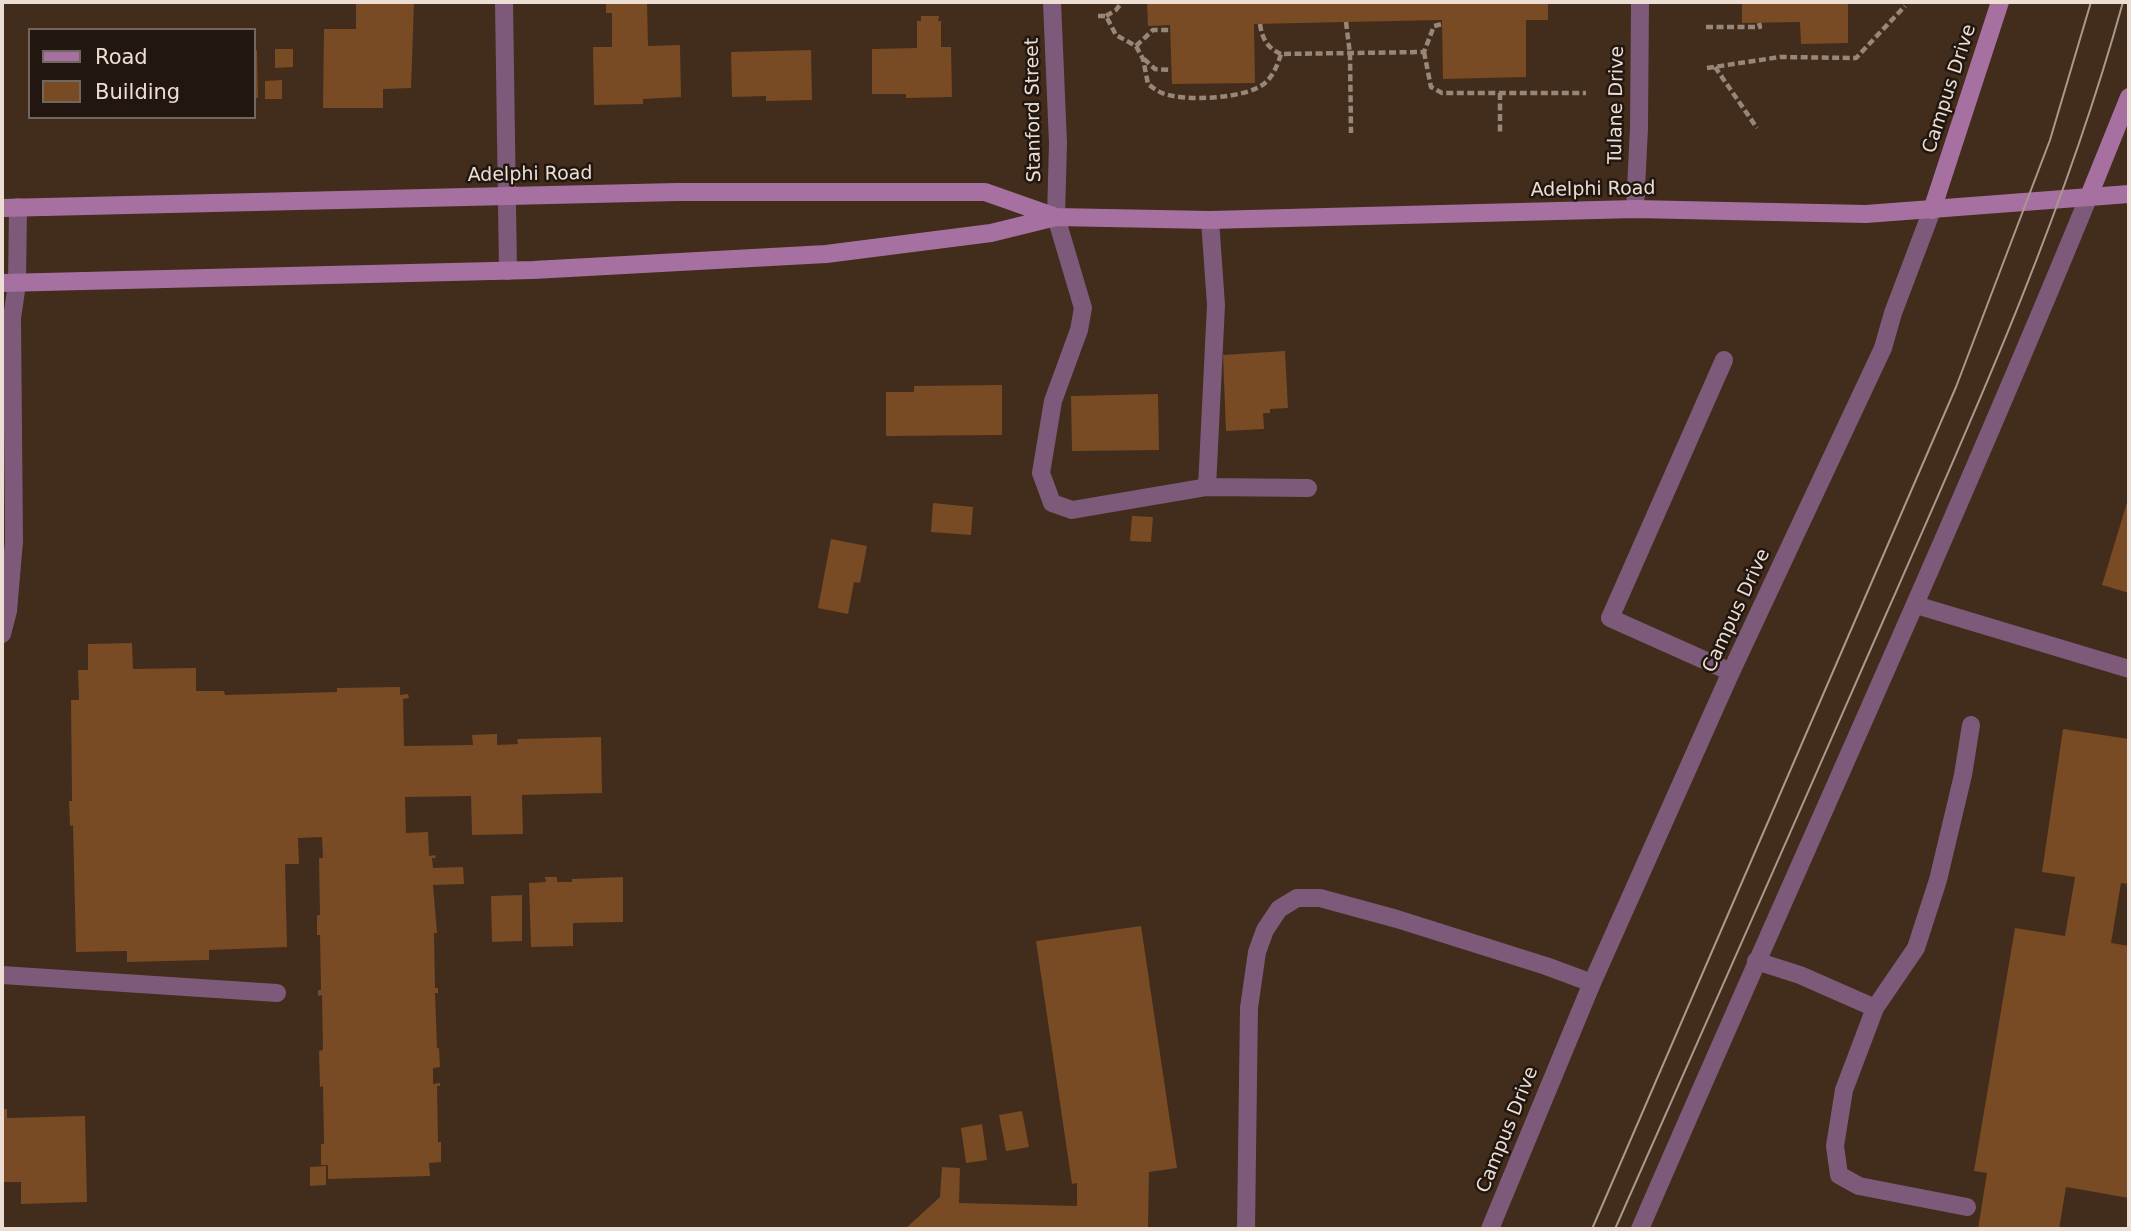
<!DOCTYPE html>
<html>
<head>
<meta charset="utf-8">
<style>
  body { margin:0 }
  #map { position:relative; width:2131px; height:1231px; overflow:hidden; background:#422c1b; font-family:"DejaVu Sans",sans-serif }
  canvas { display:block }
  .frame { position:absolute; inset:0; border:4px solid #ecded3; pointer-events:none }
  .legend { position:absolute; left:28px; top:28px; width:228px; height:91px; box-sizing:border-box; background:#211710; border:2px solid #72675e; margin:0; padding:9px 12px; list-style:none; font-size:21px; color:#ecded3 }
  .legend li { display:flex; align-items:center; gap:14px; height:35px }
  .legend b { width:35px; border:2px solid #72675e }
</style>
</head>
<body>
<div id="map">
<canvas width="2131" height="1231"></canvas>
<div class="frame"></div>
<ul class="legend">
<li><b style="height:9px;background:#a670a0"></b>Road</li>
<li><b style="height:19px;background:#784b24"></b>Building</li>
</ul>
</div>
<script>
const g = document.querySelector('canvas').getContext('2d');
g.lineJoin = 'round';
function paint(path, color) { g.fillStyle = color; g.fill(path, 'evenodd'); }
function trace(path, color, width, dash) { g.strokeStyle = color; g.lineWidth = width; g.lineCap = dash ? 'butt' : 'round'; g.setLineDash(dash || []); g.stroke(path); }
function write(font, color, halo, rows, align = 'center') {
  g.font = font + ' "DejaVu Sans",sans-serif'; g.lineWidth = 5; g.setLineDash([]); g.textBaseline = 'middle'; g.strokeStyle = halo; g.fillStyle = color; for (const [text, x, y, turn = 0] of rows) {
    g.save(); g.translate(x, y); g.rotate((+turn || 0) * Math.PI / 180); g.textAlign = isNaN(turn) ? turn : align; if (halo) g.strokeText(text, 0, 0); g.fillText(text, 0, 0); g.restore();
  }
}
paint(new Path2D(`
  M 356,2 L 414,2 L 411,88 L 383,89 L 383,108 L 323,108 L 324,29 L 356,29 Z
  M 606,2 L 647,2 L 648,46 L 680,45 L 681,97 L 643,99 L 643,104 L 594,105 L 593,47 L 612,47 L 612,13 L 606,13 Z
  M 1147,2 L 1548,2 L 1548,20 L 1526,20 L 1526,77 L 1443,79 L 1442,20 L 1346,22 L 1254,24 L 1255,83 L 1172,84 L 1170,25 L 1148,26 Z
  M 1742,2 L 1848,2 L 1848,43 L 1801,44 L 1800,22 L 1742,23 Z
  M 921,16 L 939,16 L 938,21 L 941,21 L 941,47 L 951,47 L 952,97 L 906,98 L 906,94 L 872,94 L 872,49 L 917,48 L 917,21 L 921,21 Z
  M 275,49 L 293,49 L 293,67 L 275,68 Z
  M 254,50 L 257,50 L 258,98 L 254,98 Z
  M 811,50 L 812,100 L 766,101 L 766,96 L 732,97 L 731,52 Z
  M 282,80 L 282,99 L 265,99 L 265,81 Z
  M 1285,351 L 1288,408 L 1270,409 L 1270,413 L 1263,413 L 1264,429 L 1226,431 L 1223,355 Z
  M 1002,385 L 1002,435 L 886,436 L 886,392 L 914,392 L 914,386 Z
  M 1158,394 L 1159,450 L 1072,451 L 1071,396 Z
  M 2129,496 L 2129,593 L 2102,585 Z
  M 933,503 L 973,507 L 971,535 L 931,532 Z
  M 1132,516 L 1153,517 L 1151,542 L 1130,541 Z
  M 831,539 L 867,546 L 860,583 L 854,582 L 848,614 L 818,608 Z
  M 132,643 L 133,669 L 196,668 L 196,691 L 224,691 L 225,695 L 337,692 L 337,688 L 400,687 L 400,695 L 408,694 L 409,698 L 403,699 L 404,746 L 473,745 L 472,735 L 497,734 L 497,745 L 518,744 L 517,739 L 601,737 L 602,793 L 522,795 L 523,834 L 472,835 L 471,796 L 405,797 L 406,833 L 428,832 L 429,856 L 435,855 L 436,858 L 432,858 L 433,868 L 463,867 L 464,884 L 433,885 L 437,933 L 434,933 L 435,988 L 438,988 L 438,993 L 435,993 L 437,1048 L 439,1048 L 440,1067 L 433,1068 L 433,1084 L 440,1083 L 440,1086 L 437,1086 L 438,1142 L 441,1142 L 441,1162 L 429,1163 L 430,1176 L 328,1179 L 328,1165 L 321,1165 L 321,1144 L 324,1144 L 323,1086 L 320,1087 L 319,1051 L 323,1050 L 322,995 L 318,996 L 318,990 L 321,990 L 320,935 L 317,935 L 317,915 L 320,915 L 319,858 L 323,858 L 322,837 L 298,838 L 299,864 L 285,864 L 287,947 L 209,950 L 209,960 L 127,962 L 127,951 L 76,952 L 73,825 L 70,826 L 69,801 L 72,801 L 71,700 L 79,700 L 78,670 L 88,670 L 88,644 Z
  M 2063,729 L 2129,739 L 2129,884 L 2121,883 L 2111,943 L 2129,946 L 2129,1198 L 2066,1187 L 2059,1229 L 1978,1229 L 1987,1173 L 1974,1171 L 2015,928 L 2065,936 L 2075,877 L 2042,872 Z
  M 545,877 L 557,877 L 557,882 L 572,882 L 572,879 L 623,877 L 623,922 L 573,923 L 573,946 L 531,947 L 529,883 L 546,882 Z
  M 522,895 L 522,941 L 492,942 L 491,896 Z
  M 1141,926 L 1177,1168 L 1149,1172 L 1148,1229 L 905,1229 L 940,1197 L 942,1167 L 960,1168 L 959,1203 L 1077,1206 L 1077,1183 L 1072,1184 L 1036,941 Z
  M 2,1109 L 7,1109 L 7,1118 L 85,1116 L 87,1202 L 21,1204 L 21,1182 L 2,1182 Z
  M 1022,1111 L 1029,1147 L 1006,1151 L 999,1115 Z
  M 982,1124 L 987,1160 L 966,1163 L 961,1128 Z
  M 326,1166 L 326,1185 L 310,1186 L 310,1167 Z`), '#784b24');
trace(new Path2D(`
  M 1098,16 L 1106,16 L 1116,35 L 1136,46 L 1143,59 L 1148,84 C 1152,87 1157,91 1162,93 C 1183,102 1247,99 1265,83 C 1273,76 1278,64 1281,54 L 1424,52 L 1434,26 L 1442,24
  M 1106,16 L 1116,10 L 1122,2
  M 1346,22 L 1350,54 L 1351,133
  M 1260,24 C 1262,38 1267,48 1281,54
  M 1706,27 L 1760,27 L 1759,23
  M 1136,46 L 1153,30 L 1170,30
  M 1424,52 L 1431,87 L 1442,93 L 1586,93
  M 1144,59 L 1155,69 L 1171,70
  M 1715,67 L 1757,128
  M 1707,68 L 1780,57 L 1856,58 L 1905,6
  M 1500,93 L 1500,132`), '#988678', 4.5, [7, 3.5]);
trace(new Path2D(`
  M 1056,217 L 1083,308 L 1079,330 L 1053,401 L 1041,473 L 1052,503 L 1072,510 L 1207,487
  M 1210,220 L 1216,305 L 1207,487 L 1308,488
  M 1724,360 L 1610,618 L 1731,672
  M 2,634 L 8,611 L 14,541 L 12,318 L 17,284 L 18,207
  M 1756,961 L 1800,975 L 1875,1008
  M 2,975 L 277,993
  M 1967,1207 L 1859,1186 L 1839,1175 L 1835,1146 L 1844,1090 L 1875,1008 L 1916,948 L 1938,880 L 1963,775 L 1971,725
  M 1246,1229 L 1249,1008 L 1257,952 L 1265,930 L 1279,909 L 1297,898 L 1320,898 L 1397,919 L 1546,966 L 1592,983`), '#7d5a79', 18);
trace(new Path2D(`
  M 504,2 L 508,271
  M 1052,2 L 1058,143 L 1056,217
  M 1635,209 L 1639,128 L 1640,2
  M 1916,605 L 2129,669`), '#7d5a79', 18);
trace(new Path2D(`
  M 1490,1229 L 1592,983 L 1731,672 L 1883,348 L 1893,313 L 1932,210
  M 1640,1229 C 1789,885 1946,544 2089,196`), '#7d5a79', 18);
trace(new Path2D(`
  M 2089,196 L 2129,97
  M 2,208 L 677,192 L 985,192 L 1056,217
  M 1932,210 L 2000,2
  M 2,283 L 533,270 L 826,254 L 991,233 L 1056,217 L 1210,220 L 1635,209 L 1866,214 L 2129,194`), '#a670a0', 18);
trace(new Path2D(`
  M 1592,1229 L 1956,387 L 2050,140 L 2091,2
  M 1615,1229 C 1706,1023 1797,818 1887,612 C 1975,413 2065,212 2123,2`), '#aa998b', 2);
write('19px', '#ecded3', '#211710', [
  ["Campus Drive",1950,89,-72],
  ["Tulane Drive",1617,105,-89],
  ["Stanford Street",1034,110,-91],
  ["Adelphi Road",530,175,-1],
  ["Adelphi Road",1593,190,-1],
  ["Campus Drive",1737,611,-65],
  ["Campus Drive",1508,1130,-68]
]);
</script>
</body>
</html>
